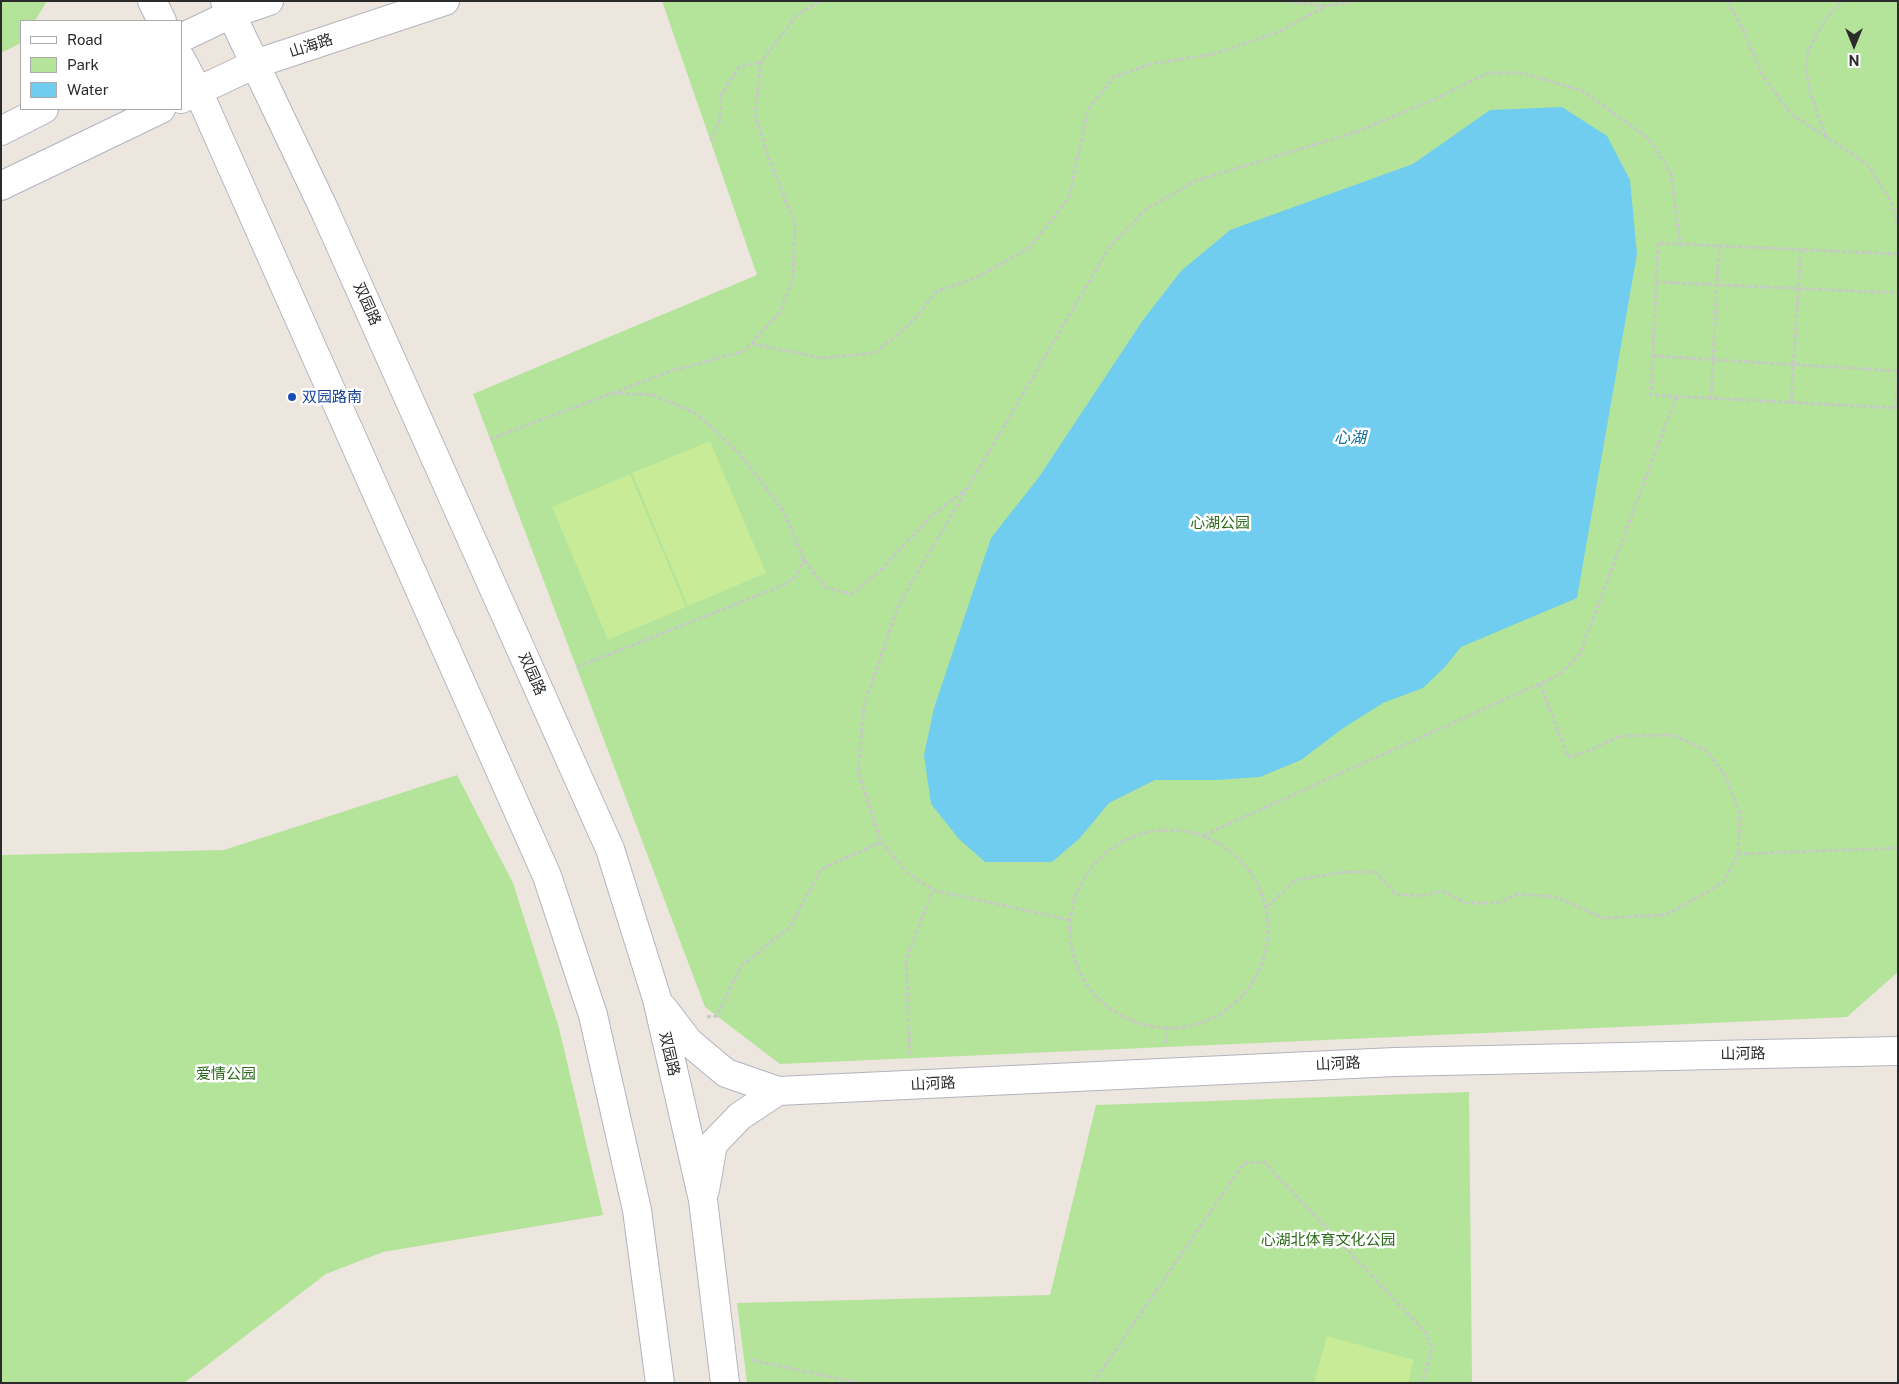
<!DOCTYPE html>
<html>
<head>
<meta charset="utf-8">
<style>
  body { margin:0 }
  #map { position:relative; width:1899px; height:1384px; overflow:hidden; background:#ede6de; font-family:"Public Sans",sans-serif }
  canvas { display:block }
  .frame { position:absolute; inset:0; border:2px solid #2b2b2b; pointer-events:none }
  .legend { position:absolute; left:20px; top:20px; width:162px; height:90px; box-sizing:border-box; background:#fff; border:1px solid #aaa; margin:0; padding:6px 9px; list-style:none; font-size:15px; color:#2b2b2b }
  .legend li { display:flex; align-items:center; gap:10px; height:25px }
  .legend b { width:25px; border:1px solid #aaa }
  .north { position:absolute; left:1829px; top:20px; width:50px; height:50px; -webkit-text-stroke:4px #fff; paint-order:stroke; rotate:180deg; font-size:14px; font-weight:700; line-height:20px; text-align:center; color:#2b2b2b }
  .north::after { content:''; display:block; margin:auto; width:18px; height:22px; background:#2b2b2b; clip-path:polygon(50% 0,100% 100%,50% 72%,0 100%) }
</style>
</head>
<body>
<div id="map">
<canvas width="1899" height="1384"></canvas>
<div class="frame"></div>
<ul class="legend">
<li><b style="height:6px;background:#fff"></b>Road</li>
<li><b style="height:14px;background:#b3e49a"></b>Park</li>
<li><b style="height:14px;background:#71cdef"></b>Water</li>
</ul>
<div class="north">N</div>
</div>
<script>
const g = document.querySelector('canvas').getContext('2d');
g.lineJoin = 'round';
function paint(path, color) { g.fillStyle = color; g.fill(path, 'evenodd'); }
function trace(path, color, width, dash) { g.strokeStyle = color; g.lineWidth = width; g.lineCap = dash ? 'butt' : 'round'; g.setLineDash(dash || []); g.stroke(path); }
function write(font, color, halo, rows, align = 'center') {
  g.font = font + ' "Public Sans","Noto Sans SC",sans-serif'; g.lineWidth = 5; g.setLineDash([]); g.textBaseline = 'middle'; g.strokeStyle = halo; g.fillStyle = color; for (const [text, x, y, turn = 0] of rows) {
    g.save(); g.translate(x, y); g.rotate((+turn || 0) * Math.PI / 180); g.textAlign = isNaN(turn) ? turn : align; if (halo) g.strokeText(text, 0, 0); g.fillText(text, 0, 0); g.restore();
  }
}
paint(new Path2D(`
  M 1,1 L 47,1 L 35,21 L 21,21 L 21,43 L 1,53 Z
  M 662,1 L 1898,1 L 1898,972 L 1847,1017 L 780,1064 L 705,1007 L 473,394 L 757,275 Z
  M 457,775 L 513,883 L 559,1028 L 603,1215 L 383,1252 L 326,1274 L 184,1383 L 1,1383 L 1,855 L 224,850 Z
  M 1469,1092 L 1472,1383 L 747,1383 L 737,1303 L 1050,1295 L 1096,1105 Z`), '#b3e49a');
paint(new Path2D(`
  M 710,441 L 766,573 L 688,606 L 632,473 Z
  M 630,474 L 686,607 L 608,640 L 552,507 Z
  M 1327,1336 L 1414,1360 L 1408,1383 L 1314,1383 Z`), '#c7eb96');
paint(new Path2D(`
  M 1562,107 L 1607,136 L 1630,180 L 1637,254 L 1577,598 L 1461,647 L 1444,668 L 1423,688 L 1383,703 L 1342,729 L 1301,760 L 1260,777 L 1217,780 L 1155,780 L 1109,803 L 1079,839 L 1052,862 L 985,862 L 959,839 L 931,804 L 924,755 L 934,708 L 991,538 L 1039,477 L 1143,320 L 1181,271 L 1230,230 L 1413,164 L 1490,110 Z`), '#71cdef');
const tertiary = new Path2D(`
  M 152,1 L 162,21
  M 225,1 L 324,209 L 610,849 L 657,999 L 703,1200 L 725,1383
  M 181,59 L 198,91 L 547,876 L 593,1015 L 637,1210 L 660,1383
  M 663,1008 L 689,1042 L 726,1073 L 778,1091 L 1395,1062 L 1898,1051
  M 705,1190 L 713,1144 L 740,1116 L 778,1091`);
const secondary = new Path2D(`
  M 181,38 L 231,14 L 269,1
  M 181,99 L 255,64 L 445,1
  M 1,131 L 44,109
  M 1,186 L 161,109`);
trace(tertiary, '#b1b4bf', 30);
trace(secondary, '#b1b4bf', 30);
trace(new Path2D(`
  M 1283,1 L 1326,6 L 1356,1
  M 1727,1 L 1742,27 L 1763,76 L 1791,114 L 1867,164 L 1892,203 L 1898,228
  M 1826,136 C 1818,114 1803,81 1807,57 C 1809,43 1831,11 1841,1
  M 711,141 L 720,119 L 721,95 L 739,67 L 761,62
  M 1898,254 L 1658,243 L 1651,395 L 1898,408
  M 1656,282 L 1898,293
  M 753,344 L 822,358 L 875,353 L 909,325 L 937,291 L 976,278 L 1029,248 L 1069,198 L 1088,109 L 1114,77 L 1151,64 L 1214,54 L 1278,32 L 1326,6
  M 1653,356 L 1898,371
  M 613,393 L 653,395 L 696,413 L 739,453 L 783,510 L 804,559 L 824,587 L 851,594 L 879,572 L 928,519 L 966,489
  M 1711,398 L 1719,246
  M 1791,403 L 1801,249
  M 1896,408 L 1898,369
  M 490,439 L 671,371 L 744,351 L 780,312 L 793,277 L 795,224 L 769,159 L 755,114 L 761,62 L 796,16 L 819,1
  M 577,667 L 782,586 L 796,576 L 804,559
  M 1540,684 L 1568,757 L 1586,752 L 1620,736 L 1673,735 L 1706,750 L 1726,777 L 1740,814 L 1738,854
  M1070 929a99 99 0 1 1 198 0a99 99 0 1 1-198 0Z
  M 1204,835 L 1557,676 L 1579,656 L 1676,397
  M 1268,906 L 1296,880 L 1345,872 L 1376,872 L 1395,894 L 1421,896 L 1443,891 L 1466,903 L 1497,903 L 1518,894 L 1556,897 L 1603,918 L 1666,915 L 1724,882 L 1738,854 L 1898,848
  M 1070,920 L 933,890 L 908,873 L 881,842 L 858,771 L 864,706 L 899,604 L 1109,248 L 1145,210 L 1195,181 L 1356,132 L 1435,99 L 1488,73 L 1523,73 L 1583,91 L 1648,138 L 1671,173 L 1680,244
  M 707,1017 L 717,1016 L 741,966 L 790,927 L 821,869 L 881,842
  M 1166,1043 L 1167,1029
  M 910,1055 L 906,959 L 933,890
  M 752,1360 L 859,1383
  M 1093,1383 L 1244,1163 L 1264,1162 L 1425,1332 L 1432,1349 L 1422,1383`), '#c8c8c8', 3, [4, 2.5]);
trace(tertiary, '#fff', 28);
trace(secondary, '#fff', 28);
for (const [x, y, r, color] of [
  [292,397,5,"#1a4fb4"]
]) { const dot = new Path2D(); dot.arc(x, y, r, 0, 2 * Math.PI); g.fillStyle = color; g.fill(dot); trace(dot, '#fff', 2); }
write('15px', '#2b2b2b', '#fff', [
  ["山海路",311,46,-18],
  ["双园路",367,304,66],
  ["双园路",532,674,66],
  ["双园路",669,1054,77],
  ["山河路",1743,1054,-1],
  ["山河路",1338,1064,-3],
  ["山河路",933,1084,-3]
]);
write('15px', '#164399', '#fff', [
  ["双园路南",302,397]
], 'left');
write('15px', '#2b6a1a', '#fff', [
  ["心湖公园",1220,523],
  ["爱情公园",226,1074],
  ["心湖北体育文化公园",1328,1240]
]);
write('italic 16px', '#0d6c9e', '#fff', [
  ["心湖",1350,438]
]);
</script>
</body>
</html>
